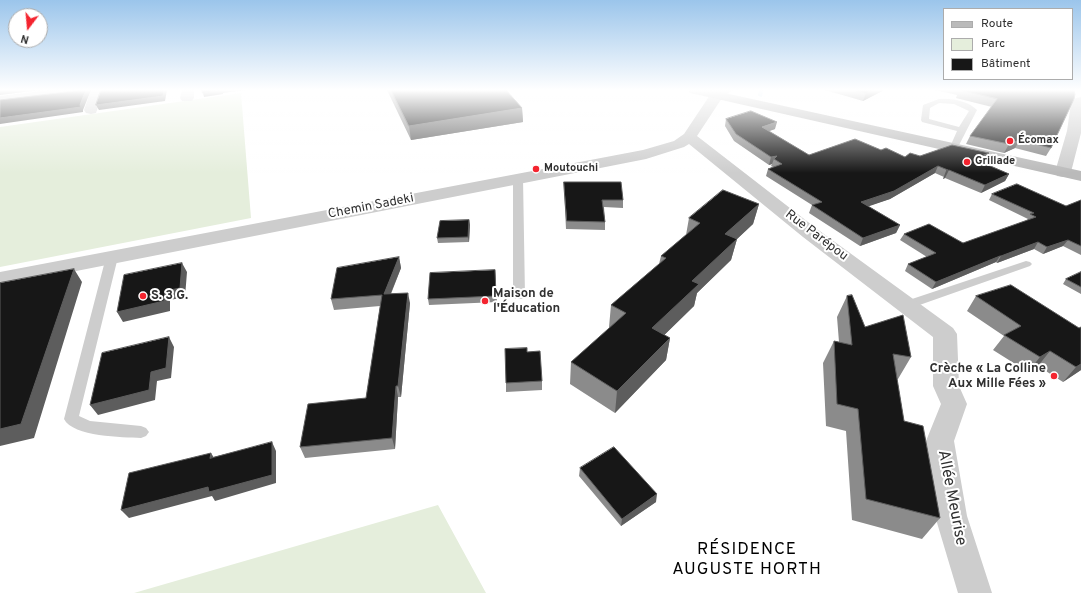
<!DOCTYPE html>
<html>
<head>
<meta charset="utf-8">
<style>
  body { margin:0 }
  #map { position:relative; width:1081px; height:593px; overflow:hidden; background:#fff; font-family:Overpass,sans-serif }
  canvas { display:block }
  .legend { position:absolute; left:943px; top:8px; width:130px; height:72px; box-sizing:border-box; background:#fff; border:1px solid #acacac; margin:0; padding:5px 7px; list-style:none; font-size:12px; color:#303030 }
  .legend li { display:flex; align-items:center; gap:8px; height:20px }
  .legend b { width:20px; border:1px solid #acacac }
  .north { position:absolute; left:8px; top:8px; width:40px; height:40px; box-sizing:border-box; background:#fff; border:1px solid #acacac; border-radius:50%; rotate:196deg; font-size:11px; font-weight:700; line-height:16px; text-align:center; color:#303030 }
  .north::after { content:''; display:block; margin:auto; width:14px; height:18px; background:#f4242f; clip-path:polygon(50% 0,100% 100%,50% 72%,0 100%) }
</style>
</head>
<body>
<div id="map">
<canvas width="1081" height="593"></canvas>
<ul class="legend">
<li><b style="height:5px;background:#bababa"></b>Route</li>
<li><b style="height:11px;background:#e5eedc"></b>Parc</li>
<li><b style="height:11px;background:#171717"></b>Bâtiment</li>
</ul>
<div class="north">N</div>
</div>
<script>
const g = document.querySelector('canvas').getContext('2d');
g.lineJoin = 'round';
function paint(path, color) { g.fillStyle = color; g.fill(path, 'evenodd'); }
function trace(path, color, width, dash) { g.strokeStyle = color; g.lineWidth = width; g.lineCap = dash ? 'butt' : 'round'; g.setLineDash(dash || []); g.stroke(path); }
function write(font, color, halo, rows, align = 'center') {
  g.font = font + ' Overpass,sans-serif'; g.lineWidth = 4; g.setLineDash([]); g.textBaseline = 'middle'; g.strokeStyle = halo; g.fillStyle = color; for (const [text, x, y, turn = 0] of rows) {
    g.save(); g.translate(x, y); g.rotate((+turn || 0) * Math.PI / 180); g.textAlign = isNaN(turn) ? turn : align; if (halo) g.strokeText(text, 0, 0); g.fillText(text, 0, 0); g.restore();
  }
}
paint(new Path2D(`
  M 241,93 L 251,218 L 0,267 L 0,127 Z
  M 438,505 L 486,593 L 134,593 Z`), '#e5eedc');
paint(new Path2D(`
  M 759,90 L 763,90 L 762,97 L 758,96 Z`), '#c7dfef');
paint(new Path2D(`
  M 939,99 C 952,98 968,101 977,110 L 957,149 L 954,150 L 950,147 L 957,131 L 922,122 L 921,120 L 923,105 ZM 939,103 L 954,104 L 969,111 L 959,127 L 929,119 L 930,108 Z
  M 518,175 L 523,178 L 525,296 L 523,299 L 515,299 L 513,296 L 513,178 Z
  M 112,254 L 118,257 L 79,416 L 90,421 L 141,426 L 146,428 L 149,432 L 146,436 L 141,438 C 123,437 73,437 64,419 L 106,257 Z
  M 1026,261 L 1030,262 L 1032,264 L 1030,266 L 911,308 L 903,308 L 901,305 L 903,302 Z`), '#cdcdcd');
paint(new Path2D(`
  M 49,90 L 83,90 L 81,93 L 76,94 L 0,104 L 0,96 Z
  M 91,90 L 104,90 L 96,113 L 91,114 L 86,113 L 84,110 Z
  M 182,90 L 194,90 L 194,98 L 192,101 L 182,101 L 180,98 Z
  M 717,90 L 733,90 L 722,98 L 697,136 L 817,229 L 953,328 L 957,334 L 959,386 L 967,404 L 954,441 L 967,516 L 992,593 L 958,593 L 935,516 L 926,441 L 941,404 L 933,386 L 933,337 L 803,237 L 689,144 L 684,147 L 646,159 L 0,286 L 0,272 L 643,150 L 674,141 L 684,134 L 712,92 Z
  M 1081,97 L 1081,133 L 1071,172 L 1069,176 L 1063,177 L 1057,176 L 1055,172 L 1067,131 L 1071,103 L 1076,98 Z`), '#cdcdcd');
paint(new Path2D(`
  M 688,90 L 711,90 L 1081,171 L 1081,181 L 695,94 L 690,93 Z`), '#bababa');
paint(new Path2D(`
  M 387,90 L 506,90 L 522,108 L 523,122 L 411,140 Z
  M 825,90 L 884,90 L 863,101 Z
  M 935,90 L 1074,90 L 1051,148 L 1046,156 L 1015,148 L 1004,153 L 966,144 L 970,136 L 992,107 L 956,98 L 957,95 Z
  M 726,119 L 775,129 L 769,131 L 809,155 L 881,150 L 905,157 L 989,153 L 985,161 L 982,162 L 1009,174 L 1005,181 L 981,193 L 945,178 L 943,179 L 944,177 L 935,173 L 890,199 L 868,206 L 900,225 L 896,233 L 860,246 L 809,213 L 812,205 L 766,176 L 768,169 L 773,167 L 771,166 L 772,164 L 769,165 L 734,141 L 725,126 Z
  M 564,182 L 623,200 L 623,208 L 604,207 L 605,222 L 605,230 L 566,229 L 564,189 Z
  M 992,194 L 1066,206 L 1081,200 L 1081,255 L 1063,246 L 1043,254 L 1034,249 L 997,263 L 996,262 L 932,289 L 905,271 L 908,264 L 927,257 L 900,240 L 904,234 L 963,243 L 1026,221 L 1028,219 L 989,200 Z
  M 759,204 L 753,224 L 737,239 L 731,260 L 697,293 L 694,306 L 664,335 L 670,338 L 666,360 L 615,413 L 570,384 L 571,362 L 610,328 L 609,327 L 611,305 L 659,264 L 661,256 L 686,235 L 689,218 Z
  M 469,220 L 470,225 L 469,242 L 438,243 L 437,238 Z
  M 399,257 L 401,268 L 391,294 L 410,303 L 401,397 L 398,397 L 395,449 L 305,458 L 300,447 L 366,398 L 380,306 L 334,310 L 331,299 Z
  M 495,270 L 497,302 L 429,305 L 428,299 Z
  M 1081,272 L 1081,294 L 1063,284 L 1066,279 Z
  M 1011,285 L 1081,370 L 1063,382 L 1038,366 L 1028,372 L 993,350 L 1004,336 L 967,311 L 976,296 Z
  M 847,296 L 865,327 L 911,357 L 898,379 L 897,379 L 904,421 L 940,518 L 922,539 L 852,520 L 846,431 L 826,426 L 823,363 L 834,341 L 839,342 L 837,317 Z
  M 527,352 L 542,381 L 542,390 L 506,392 L 506,383 Z
  M 580,468 L 656,502 L 621,526 L 579,476 Z`), '#8b8b8b');
paint(new Path2D(`
  M 0,90 L 41,90 L 0,95 Z
  M 86,90 L 91,90 L 83,110 L 83,112 L 0,124 L 0,118 L 80,105 Z
  M 164,90 L 170,90 L 167,90 L 165,101 L 99,110 L 96,105 Z
  M 221,90 L 246,90 L 223,93 L 223,94 L 204,97 L 203,93 Z
  M 873,90 L 884,90 L 863,101 L 866,93 Z
  M 522,108 L 523,122 L 411,140 L 409,126 Z
  M 777,122 L 775,129 L 761,134 L 762,127 Z
  M 1020,140 L 1015,148 L 1004,153 L 1009,144 Z
  M 989,153 L 985,161 L 971,167 L 974,159 Z
  M 777,156 L 774,159 L 772,164 L 769,165 L 771,157 Z
  M 938,166 L 935,173 L 890,199 L 858,210 L 861,202 Z
  M 949,170 L 945,178 L 943,179 L 946,171 Z
  M 1009,174 L 1005,181 L 981,193 L 985,185 Z
  M 759,204 L 753,224 L 737,239 L 731,260 L 697,293 L 694,306 L 649,350 L 652,328 L 692,281 L 725,234 Z
  M 469,220 L 470,225 L 469,242 L 468,237 Z
  M 900,225 L 896,233 L 860,246 L 863,238 Z
  M 1068,240 L 1063,246 L 1043,254 L 1047,247 Z
  M 1038,242 L 1034,249 L 997,263 L 1001,256 Z
  M 1000,256 L 996,262 L 932,289 L 936,282 Z
  M 399,257 L 401,268 L 386,305 L 384,294 Z
  M 182,263 L 187,272 L 185,297 L 170,300 L 170,311 L 123,322 L 117,312 L 165,291 Z
  M 74,269 L 82,282 L 34,438 L 0,446 L 0,429 Z
  M 408,293 L 410,303 L 401,397 L 398,386 Z
  M 169,337 L 174,347 L 171,378 L 157,381 L 155,400 L 98,415 L 90,405 Z
  M 670,338 L 666,360 L 615,413 L 617,391 Z
  M 1050,351 L 1038,366 L 1028,372 L 1040,357 Z
  M 1081,364 L 1081,370 L 1063,382 L 1076,367 Z
  M 396,386 L 398,397 L 395,449 L 392,438 Z
  M 272,442 L 276,451 L 276,483 L 215,501 L 212,496 L 129,518 L 121,510 Z
  M 211,453 L 216,461 L 210,458 Z
  M 657,494 L 656,502 L 621,526 L 622,519 Z`), '#5d5d5d');
const building = new Path2D(`
  M 78,90 L 86,90 L 80,105 L 81,107 L 0,118 L 0,100 L 74,91 Z
  M 101,90 L 164,90 L 163,96 L 96,105 Z
  M 202,90 L 221,90 L 203,93 Z
  M 391,90 L 506,90 L 522,108 L 409,126 Z
  M 853,90 L 873,90 L 866,93 Z
  M 959,90 L 1074,90 L 1075,94 L 1074,99 L 1051,148 L 1020,140 L 1009,144 L 970,136 L 997,99 Z
  M 751,111 L 777,122 L 762,127 L 809,155 L 855,139 L 881,150 L 886,148 L 905,157 L 910,153 L 920,156 L 952,145 L 989,153 L 974,159 L 1009,174 L 985,185 L 949,170 L 946,171 L 948,170 L 938,166 L 894,191 L 861,202 L 900,225 L 863,238 L 812,205 L 822,202 L 768,169 L 782,164 L 774,159 L 777,156 L 771,157 L 736,134 L 726,119 Z
  M 564,182 L 621,182 L 623,200 L 602,200 L 605,222 L 567,221 Z
  M 1017,184 L 1066,206 L 1081,200 L 1081,246 L 1068,240 L 1047,247 L 1038,242 L 1001,256 L 1000,256 L 936,282 L 908,264 L 936,253 L 904,234 L 929,224 L 963,243 L 1036,217 L 1030,214 L 1034,213 L 992,194 Z
  M 723,190 L 759,204 L 725,234 L 737,239 L 692,281 L 699,284 L 652,328 L 670,338 L 617,391 L 571,362 L 626,313 L 611,305 L 666,258 L 661,256 L 700,223 L 689,218 Z
  M 469,220 L 468,237 L 437,238 L 440,221 Z
  M 399,257 L 384,294 L 408,293 L 398,386 L 396,386 L 392,438 L 300,447 L 308,404 L 366,398 L 382,295 L 331,299 L 337,268 Z
  M 182,263 L 180,288 L 165,291 L 164,301 L 117,312 L 124,275 Z
  M 74,269 L 21,424 L 0,429 L 0,283 Z
  M 495,270 L 496,296 L 428,299 L 430,273 Z
  M 1081,272 L 1081,287 L 1066,279 Z
  M 1011,285 L 1079,328 L 1081,327 L 1081,364 L 1076,367 L 1050,351 L 1040,357 L 1004,335 L 1021,326 L 976,296 Z
  M 852,295 L 865,327 L 903,315 L 911,357 L 893,354 L 904,421 L 923,426 L 940,518 L 866,499 L 858,409 L 837,404 L 834,341 L 852,345 L 847,296 Z
  M 169,337 L 166,368 L 151,372 L 149,390 L 90,405 L 102,353 Z
  M 527,348 L 527,352 L 540,351 L 542,381 L 506,383 L 505,349 Z
  M 272,442 L 272,475 L 209,492 L 208,487 L 121,510 L 129,473 L 211,453 L 210,458 Z
  M 614,447 L 657,494 L 622,519 L 580,468 Z`);
paint(building, '#171717');
trace(building, '#5d5d5d', 1);
const sky = g.createLinearGradient(0, 0, 0, 173);
sky.addColorStop(0, '#9bc5eb');
sky.addColorStop(0.52, '#fff');
sky.addColorStop(1, '#ffffff00');
g.fillStyle = sky;
g.fillRect(0, 0, 1081, 173);
for (const [x, y, r, color] of [
  [1010,141,4,"#f4242f"],
  [967,162,4,"#f4242f"],
  [536,169,4,"#f4242f"],
  [143,296,4,"#f4242f"],
  [485,301,4,"#f4242f"],
  [1054,376,4,"#f4242f"]
]) { const dot = new Path2D(); dot.arc(x, y, r, 0, 2 * Math.PI); g.fillStyle = color; g.fill(dot); trace(dot, '#fff', 1.5); }
write('bold 11px', '#303030', '#fff', [
  ["Écomax",1018,141],
  ["Grillade",975,162],
  ["Moutouchi",544,169]
], 'left');
write('13px', '#303030', '#fff', [
  ["Chemin Sadeki",371,207,-11],
  ["Rue Parépou",816,236,37]
]);
write('bold 13px', '#303030', '#fff', [
  ["Maison de",493,294],
  ["l'Éducation",493,309],
  ["S. 3 G.",151,296],
  ["Crèche « La Colline",1046,369,"right"],
  ["Aux Mille Fées »",1046,384,"right"]
], 'left');
write('16px', '#303030', '#fff', [
  ["Allée Meurise",951,498,79]
]);
g.letterSpacing = '1px';
write('17px', '#000', '#fff', [
  ["RÉSIDENCE",747,551],
  ["AUGUSTE HORTH",747,571]
]);
g.letterSpacing = '0px';
</script>
</body>
</html>
